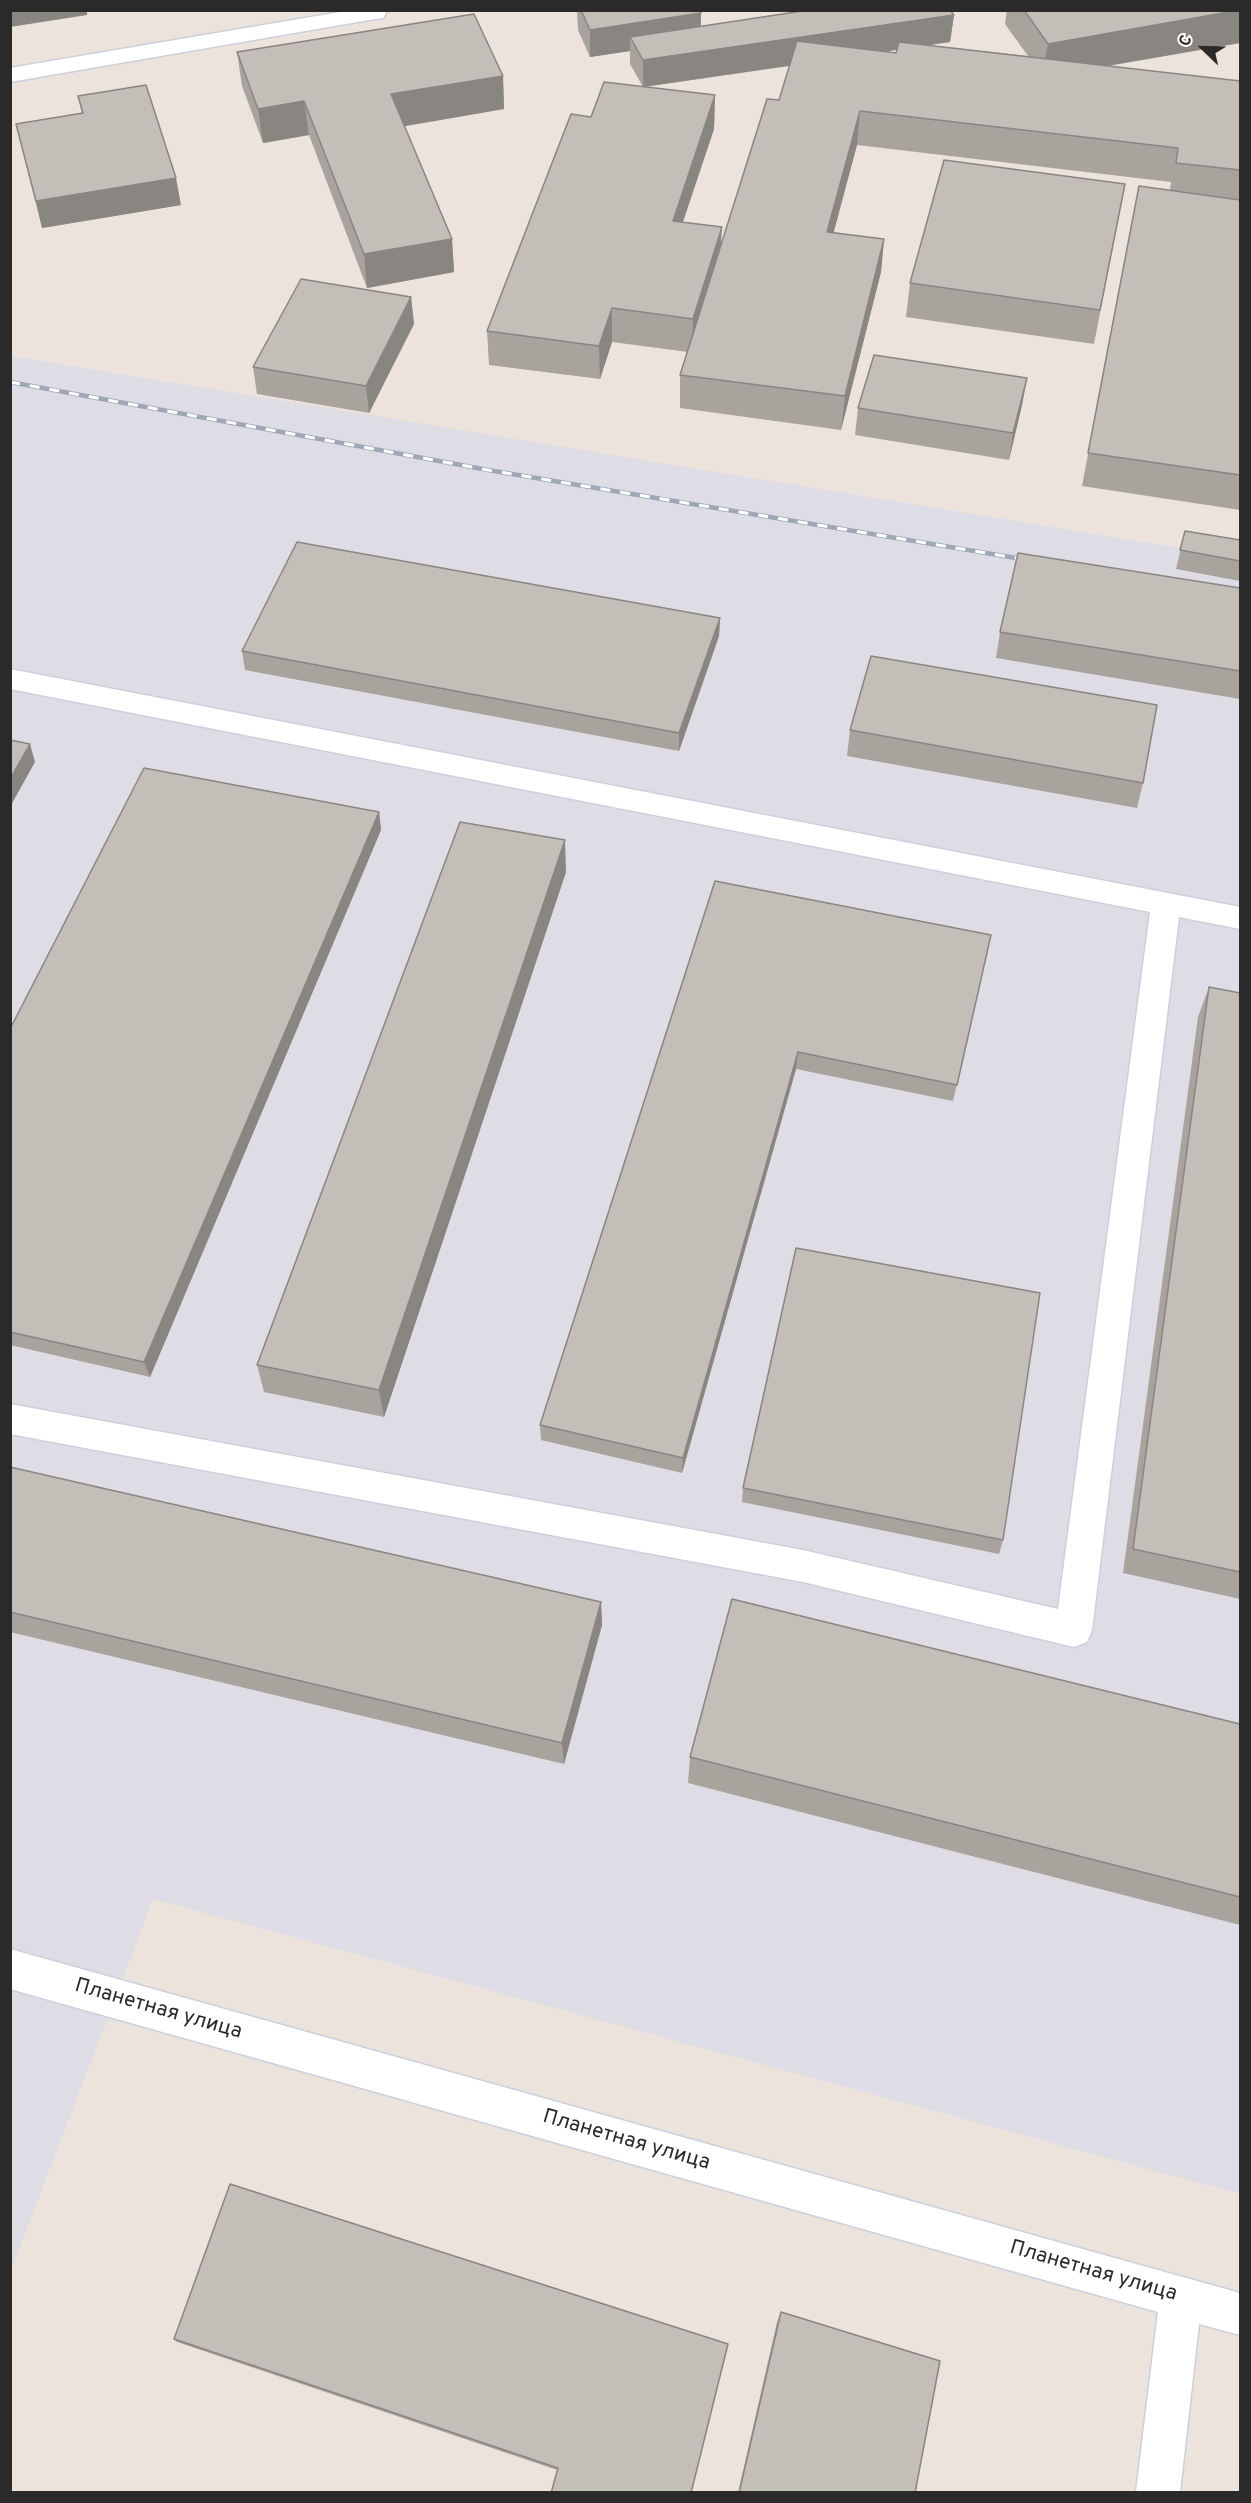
<!DOCTYPE html>
<html>
<head>
<meta charset="utf-8">
<style>
  body { margin:0 }
  #map { position:relative; width:1251px; height:2503px; overflow:hidden; background:#ece3dc; font-family:Overpass,sans-serif }
  canvas { display:block }
  .frame { position:absolute; inset:0; border:12px solid #2a2a2a; pointer-events:none }
  .north { position:absolute; left:1173px; top:18px; width:60px; height:60px; -webkit-text-stroke:4px #fff; paint-order:stroke; rotate:293deg; font-size:16px; font-weight:700; line-height:24px; text-align:center; color:#2a2a2a }
  .north::after { content:''; display:block; margin:auto; width:21px; height:27px; background:#2a2a2a; clip-path:polygon(50% 0,100% 100%,50% 72%,0 100%) }
</style>
</head>
<body>
<div id="map">
<canvas width="1251" height="2503"></canvas>
<div class="frame"></div>
<div class="north">С</div>
</div>
<script>
const g = document.querySelector('canvas').getContext('2d');
g.lineJoin = 'round';
function paint(path, color) { g.fillStyle = color; g.fill(path, 'evenodd'); }
function trace(path, color, width, dash) { g.strokeStyle = color; g.lineWidth = width; g.lineCap = dash ? 'butt' : 'round'; g.setLineDash(dash || []); g.stroke(path); }
function write(font, color, halo, rows, align = 'center') {
  g.font = font + ' Overpass,sans-serif'; g.lineWidth = 5; g.setLineDash([]); g.textBaseline = 'middle'; g.strokeStyle = halo; g.fillStyle = color; for (const [text, x, y, turn = 0] of rows) {
    g.save(); g.translate(x, y); g.rotate((+turn || 0) * Math.PI / 180); g.textAlign = isNaN(turn) ? turn : align; if (halo) g.strokeText(text, 0, 0); g.fillText(text, 0, 0); g.restore();
  }
}
paint(new Path2D(`
  M 11,356 L 1240,558 L 1240,2194 L 153,1899 L 11,2270 Z`), '#dedde5');
const minor = new Path2D(`
  M 352,10 L 384,10 L 386,13 L 383,18 L 375,19 L 10,82 L 10,68 Z
  M 10,669 L 1240,907 L 1240,929 L 1179,917 L 1092,1630 L 1087,1642 L 1074,1647 L 803,1582 L 10,1434 L 10,1404 L 803,1550 L 1058,1609 L 1150,912 L 10,689 Z
  M 10,1949 L 1240,2293 L 1240,2335 L 1199,2324 L 1180,2492 L 1136,2492 L 1158,2312 L 10,1989 Z`);
trace(minor, '#cbd1dc', 3);
paint(minor, '#fff');
const rail = new Path2D(`
  M 10,382 L 488,470 L 1034,561`);
trace(rail, '#9fa6b5', 4.5);
trace(rail, '#fff', 3, [10]);
paint(new Path2D(`
  M 577,10 L 700,10 L 701,13 L 701,27 L 954,15 L 950,42 L 929,45 L 1028,56 L 1005,24 L 1007,10 L 1240,10 L 1240,43 L 1108,66 L 1240,81 L 1240,510 L 1082,486 L 1132,220 L 1170,190 L 1171,182 L 857,145 L 833,232 L 884,239 L 881,272 L 841,430 L 680,408 L 680,375 L 688,352 L 612,342 L 600,379 L 489,365 L 487,331 L 591,117 L 643,87 L 630,64 L 630,51 L 590,57 L 578,30 ZM 897,50 L 896,53 L 887,51 ZM 790,66 L 779,100 L 721,245 L 683,222 L 714,129 L 715,95 L 643,87 Z
  M 237,52 L 503,76 L 504,109 L 404,126 L 452,239 L 454,272 L 367,288 L 309,135 L 263,143 L 242,86 Z
  M 78,96 L 181,205 L 42,228 L 16,124 L 82,114 Z
  M 1125,184 L 1094,344 L 906,317 L 910,283 Z
  M 411,297 L 414,324 L 369,413 L 257,394 L 253,367 Z
  M 1027,378 L 1022,405 L 1009,460 L 855,435 L 858,408 Z
  M 1185,531 L 1240,540 L 1240,581 L 1176,569 Z
  M 1240,588 L 1240,699 L 996,658 L 1000,632 Z
  M 720,618 L 719,636 L 679,751 L 245,670 L 242,651 Z
  M 850,730 L 1143,783 L 1137,808 L 847,756 Z
  M 379,812 L 381,830 L 150,1377 L 10,1345 L 10,1029 Z
  M 566,872 L 384,1417 L 264,1392 L 257,1365 Z
  M 715,881 L 991,935 L 953,1101 L 796,1069 L 682,1473 L 541,1440 L 540,1425 Z
  M 1209,987 L 1240,993 L 1240,1599 L 1123,1573 L 1198,1017 Z
  M 10,1467 L 601,1602 L 602,1625 L 564,1764 L 10,1632 Z
  M 743,1488 L 1003,1540 L 999,1554 L 742,1502 Z
  M 1240,1724 L 1240,1925 L 688,1783 L 690,1757 Z
  M 781,2312 L 915,2493 L 738,2493 L 777,2322 Z
  M 174,2339 L 728,2344 L 557,2470 L 177,2342 Z`), '#a9a39e');
paint(new Path2D(`
  M 10,10 L 87,10 L 87,15 L 10,27 Z
  M 1240,10 L 1240,43 L 1042,77 L 1048,44 Z
  M 701,13 L 700,40 L 630,37 L 630,51 L 590,57 L 590,30 Z
  M 954,15 L 950,42 L 643,87 L 643,60 Z
  M 503,76 L 504,109 L 394,128 L 391,94 Z
  M 715,95 L 714,129 L 672,254 L 673,221 Z
  M 304,101 L 309,135 L 263,143 L 258,109 Z
  M 860,111 L 857,145 L 825,265 L 827,232 Z
  M 176,178 L 181,205 L 42,228 L 36,201 Z
  M 722,227 L 720,260 L 692,352 L 693,319 Z
  M 452,239 L 454,272 L 367,288 L 364,254 Z
  M 884,239 L 881,272 L 841,430 L 845,396 Z
  M 411,297 L 414,324 L 369,413 L 366,386 Z
  M 612,308 L 612,342 L 600,379 L 599,346 Z
  M 1027,378 L 1022,405 L 1009,460 L 1013,433 Z
  M 720,618 L 719,636 L 679,751 L 679,733 Z
  M 30,744 L 35,762 L 10,807 L 10,779 Z
  M 379,812 L 381,830 L 150,1377 L 144,1362 Z
  M 565,840 L 566,872 L 384,1417 L 379,1390 Z
  M 798,1052 L 796,1069 L 682,1473 L 683,1458 Z
  M 601,1602 L 602,1625 L 564,1764 L 562,1743 Z`), '#898581');
const building = new Path2D(`
  M 581,10 L 700,10 L 701,13 L 590,30 Z
  M 809,10 L 950,10 L 954,15 L 643,60 L 630,37 Z
  M 1024,10 L 1240,10 L 1048,44 Z
  M 474,14 L 503,76 L 391,94 L 452,239 L 364,254 L 304,101 L 258,109 L 237,52 Z
  M 797,41 L 896,53 L 899,42 L 1240,81 L 1240,170 L 1176,163 L 1178,148 L 860,111 L 827,232 L 884,239 L 845,396 L 680,375 L 767,99 L 779,100 Z
  M 604,82 L 715,95 L 673,221 L 722,227 L 693,319 L 612,308 L 599,346 L 487,331 L 571,114 L 591,117 Z
  M 146,85 L 176,178 L 36,201 L 16,124 L 83,113 L 78,96 Z
  M 944,160 L 1125,184 L 1100,310 L 910,283 Z
  M 1139,186 L 1240,200 L 1240,475 L 1088,453 Z
  M 301,279 L 411,297 L 366,386 L 253,367 Z
  M 874,355 L 1027,378 L 1013,433 L 858,408 Z
  M 1185,531 L 1240,540 L 1240,561 L 1180,550 Z
  M 297,542 L 720,618 L 679,733 L 242,651 Z
  M 1018,553 L 1240,588 L 1240,671 L 1000,632 Z
  M 871,656 L 1157,705 L 1143,783 L 850,730 Z
  M 10,740 L 30,744 L 10,779 Z
  M 144,768 L 379,812 L 144,1362 L 10,1332 L 10,1029 Z
  M 460,822 L 565,840 L 379,1390 L 257,1365 Z
  M 715,881 L 991,935 L 957,1085 L 798,1052 L 683,1458 L 540,1425 Z
  M 1209,987 L 1240,993 L 1240,1572 L 1133,1549 Z
  M 796,1248 L 1040,1293 L 1003,1540 L 743,1488 Z
  M 10,1467 L 601,1602 L 562,1743 L 10,1612 Z
  M 732,1599 L 1240,1724 L 1240,1897 L 690,1757 Z
  M 230,2184 L 728,2344 L 691,2493 L 551,2493 L 558,2468 L 174,2339 Z
  M 781,2312 L 940,2361 L 915,2493 L 739,2493 Z`);
paint(building, '#c4beb8');
trace(building, '#898581', 1.5);
write('21px', '#2a2a2a', '#fff', [
  ["Планетная улица",158,2010,16],
  ["Планетная улица",626,2141,16],
  ["Планетная улица",1093,2272,16]
]);
</script>
</body>
</html>
